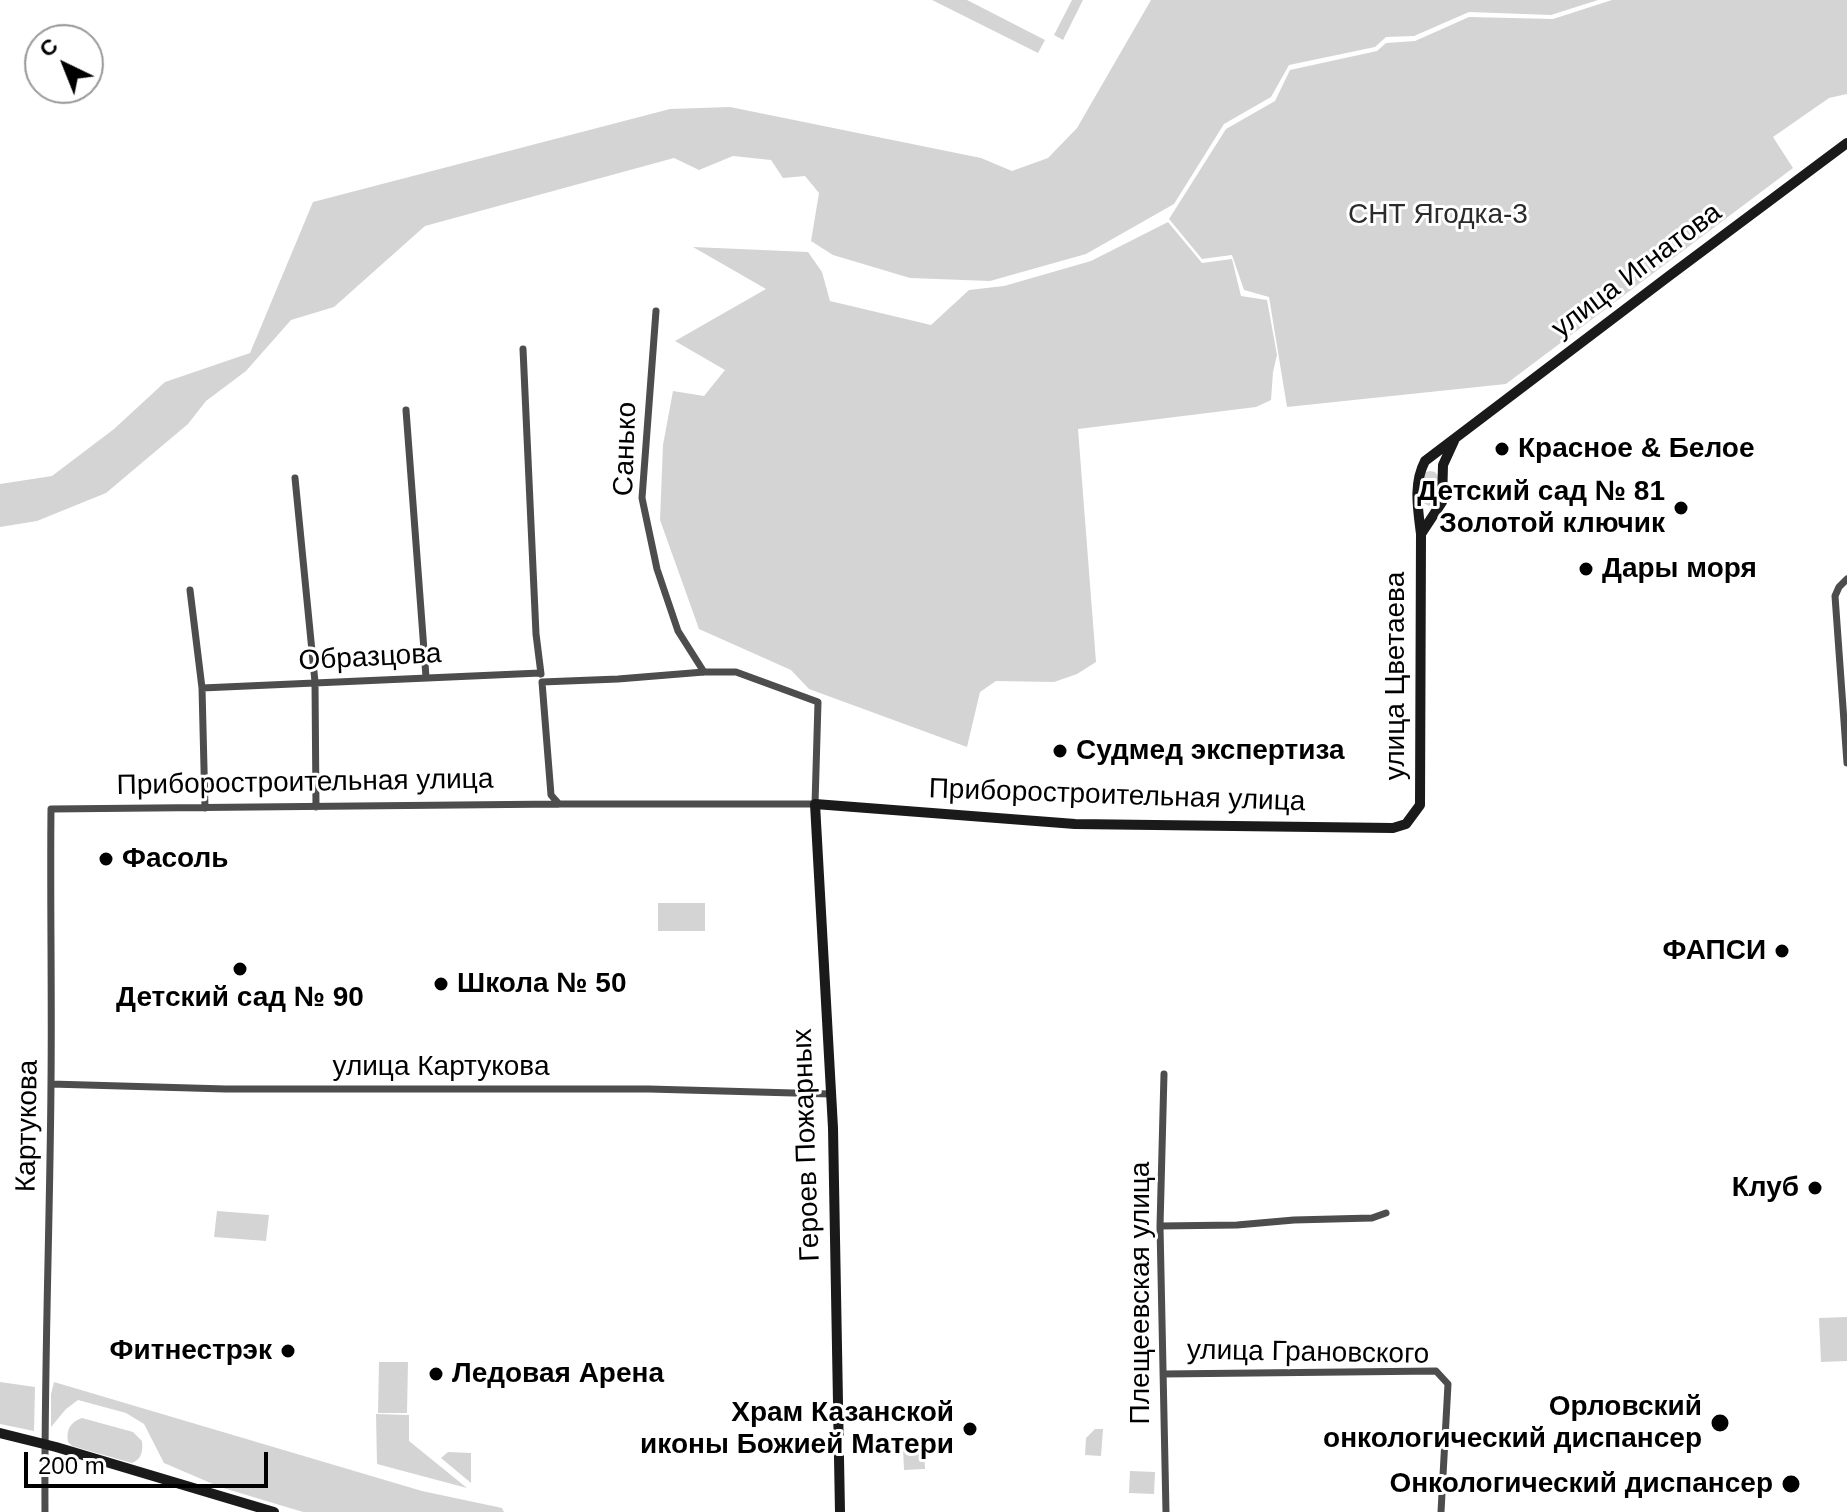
<!DOCTYPE html>
<html>
<head>
<meta charset="utf-8">
<style>
  body { margin:0 }
  #map { position:relative; width:1847px; height:1512px; overflow:hidden; background:#fff; font-family:Arial,sans-serif }
  canvas { display:block }
  .north { position:absolute; left:24px; top:24px; width:80px; height:80px; box-sizing:border-box; background:#fff; border:2px solid #999; border-radius:50%; rotate:317deg; font-size:22px; font-weight:700; line-height:32px; text-align:center; color:#000 }
  .north::after { content:''; display:block; margin:auto; width:28px; height:36px; background:#000; clip-path:polygon(50% 0,100% 100%,50% 72%,0 100%) }
  .scale { position:absolute; left:24px; top:1452px; width:244px; height:36px; box-sizing:border-box; border:4px solid #000; border-top:0; padding-left:10px; font-size:24px; line-height:28px; white-space:nowrap; color:#000; -webkit-text-stroke:6px #fff; paint-order:stroke }
</style>
</head>
<body>
<div id="map">
<canvas width="1847" height="1512"></canvas>
<div class="north">С</div>
<div class="scale">200 m</div>
</div>
<script>
const g = document.querySelector('canvas').getContext('2d');
g.lineJoin = 'round';
function paint(path, color) { g.fillStyle = color; g.fill(path, 'evenodd'); }
function trace(path, color, width, dash) { g.strokeStyle = color; g.lineWidth = width; g.lineCap = dash ? 'butt' : 'round'; g.setLineDash(dash || []); g.stroke(path); }
function write(font, color, halo, rows, align = 'center') {
  g.font = font + ' Arial,sans-serif'; g.lineWidth = 6; g.setLineDash([]); g.textBaseline = 'middle'; g.strokeStyle = halo; g.fillStyle = color; for (const [text, x, y, turn = 0] of rows) {
    g.save(); g.translate(x, y); g.rotate((+turn || 0) * Math.PI / 180); g.textAlign = isNaN(turn) ? turn : align; if (halo) g.strokeText(text, 0, 0); g.fillText(text, 0, 0); g.restore();
  }
}
paint(new Path2D(`
  M 932,0 L 967,0 L 1045,40 L 1038,53 Z
  M 1072,0 L 1083,0 L 1063,40 L 1054,35 Z
  M 1151,0 L 1598,0 L 1551,15 L 1469,12 L 1414,36 L 1386,37 L 1375,47 L 1289,65 L 1271,97 L 1224,124 L 1174,204 L 1086,254 L 990,281 L 910,278 L 833,255 L 811,241 L 819,193 L 805,176 L 783,178 L 771,160 L 733,156 L 699,170 L 674,158 L 425,226 L 334,307 L 291,320 L 246,371 L 206,401 L 188,424 L 106,493 L 37,521 L 0,527 L 0,484 L 52,476 L 114,429 L 165,382 L 250,353 L 313,202 L 670,109 L 730,107 L 981,158 L 1012,171 L 1048,158 L 1077,128 Z
  M 1612,0 L 1847,0 L 1847,94 L 1829,98 L 1773,137 L 1793,168 L 1506,384 L 1287,407 L 1269,297 L 1244,290 L 1232,255 L 1202,259 L 1169,219 L 1226,129 L 1275,101 L 1290,70 L 1377,51 L 1386,43 L 1415,41 L 1469,17 L 1553,19 Z
  M 1168,222 L 1202,263 L 1232,259 L 1241,296 L 1267,300 L 1277,355 L 1273,372 L 1271,400 L 1256,407 L 1078,429 L 1096,662 L 1077,674 L 1054,682 L 996,681 L 980,692 L 967,747 L 809,689 L 791,670 L 699,629 L 660,520 L 663,445 L 673,391 L 704,396 L 725,370 L 675,341 L 766,289 L 693,247 L 808,252 L 822,272 L 830,301 L 931,325 L 969,290 L 1004,286 L 1091,261 Z
  M 1430,471 L 1435,472 L 1439,477 L 1437,502 L 1429,506 L 1422,502 L 1423,479 L 1426,472 Z
  M 658,903 L 705,903 L 705,931 L 658,931 Z
  M 217,1211 L 269,1215 L 266,1241 L 214,1237 Z
  M 1847,1317 L 1847,1361 L 1821,1362 L 1819,1318 Z
  M 379,1362 L 408,1362 L 407,1413 L 378,1413 Z
  M 0,1382 L 35,1387 L 34,1431 L 0,1424 Z
  M 54,1382 L 422,1491 L 502,1508 L 504,1512 L 303,1512 L 220,1487 L 164,1463 L 144,1424 L 126,1413 L 78,1400 L 66,1409 L 51,1427 L 51,1394 Z
  M 376,1414 L 409,1415 L 409,1441 L 467,1488 L 377,1464 Z
  M 82,1418 L 133,1432 L 142,1441 C 143,1451 142,1459 132,1463 L 72,1446 L 68,1442 C 66,1430 70,1422 82,1418 Z
  M 1095,1429 L 1103,1429 L 1101,1456 L 1085,1455 L 1086,1438 Z
  M 924,1446 L 925,1469 L 904,1470 L 903,1447 Z
  M 448,1452 L 471,1453 L 471,1483 L 441,1458 Z
  M 1130,1471 L 1155,1472 L 1154,1494 L 1129,1493 Z`), '#d4d4d4');
trace(new Path2D(`
  M 656,311 L 642,498 L 657,569 L 678,631 L 704,672
  M 523,349 L 536,634 L 541,674
  M 406,410 L 426,677
  M 295,478 L 315,682 L 316,807
  M 1847,579 L 1839,587 L 1835,596 L 1847,763
  M 190,590 L 202,688 L 205,808
  M 202,688 L 540,673
  M 1164,1074 L 1160,1226 L 1166,1512
  M 51,1084 L 226,1089 L 649,1089 L 830,1094
  M 1160,1226 L 1237,1225 L 1294,1220 L 1372,1218 L 1386,1213
  M 1163,1374 L 1436,1371 L 1448,1384 L 1441,1512
  M 45,1512 C 44,1368 50,1225 51,1082 C 52,991 50,900 51,809 L 559,804 L 815,804 L 818,702 L 736,672 L 704,672 L 618,679 L 542,682 L 551,795 L 559,804`), '#4d4d4d', 7);
trace(new Path2D(`
  M 1421,534 L 1442,502 L 1443,465 L 1454,441
  M 0,1433 L 56,1447 L 274,1512
  M 840,1512 L 833,1128 L 815,804 L 1075,824 L 1393,828 L 1406,824 L 1420,805 L 1421,534 C 1418,509 1413,484 1425,461 L 1669,276 L 1847,143`), '#1a1a1a', 10);
for (const [x, y, r, color] of [
  [1502,449,8,"#000"],
  [1681,508,8,"#000"],
  [1586,569,8,"#000"],
  [1060,751,8,"#000"],
  [106,859,8,"#000"],
  [1782,951,8,"#000"],
  [240,969,8,"#000"],
  [441,984,8,"#000"],
  [1815,1188,8,"#000"],
  [288,1351,8,"#000"],
  [436,1374,8,"#000"],
  [1720,1423,10,"#000"],
  [970,1429,8,"#000"],
  [1791,1484,10,"#000"]
]) { const dot = new Path2D(); dot.arc(x, y, r, 0, 2 * Math.PI); g.fillStyle = color; g.fill(dot); trace(dot, '#fff', 3); }
write('28px', '#2b2b2b', '#fff', [
  ["СНТ Ягодка-3",1438,215]
]);
write('28px', '#000', '#fff', [
  ["улица Игнатова",1637,271,-37],
  ["Санько",626,449,-88],
  ["Образцова",370,658,-3],
  ["улица Цветаева",1396,676,-90],
  ["Приборостроительная улица",305,783,-1],
  ["Приборостроительная улица",1117,796,2],
  ["улица Картукова",441,1067],
  ["Картукова",28,1126,-89],
  ["Героев Пожарных",807,1145,-92],
  ["Плещеевская улица",1141,1293,-90],
  ["улица Грановского",1308,1353,1]
]);
write('bold 28px', '#000', '#fff', [
  ["Красное & Белое",1518,449,"left"],
  ["Детский сад № 81",1665,492],
  ["Золотой ключик",1665,524],
  ["Дары моря",1602,569,"left"],
  ["Судмед экспертиза",1076,751,"left"],
  ["Фасоль",122,859,"left"],
  ["ФАПСИ",1766,951],
  ["Школа № 50",457,984,"left"],
  ["Детский сад № 90",240,998,"center"],
  ["Клуб",1799,1188],
  ["Фитнестрэк",272,1351],
  ["Ледовая Арена",452,1374,"left"],
  ["Орловский",1702,1407],
  ["онкологический диспансер",1702,1439],
  ["Храм Казанской",954,1413],
  ["иконы Божией Матери",954,1445],
  ["Онкологический диспансер",1773,1484]
], 'right');
</script>
</body>
</html>
